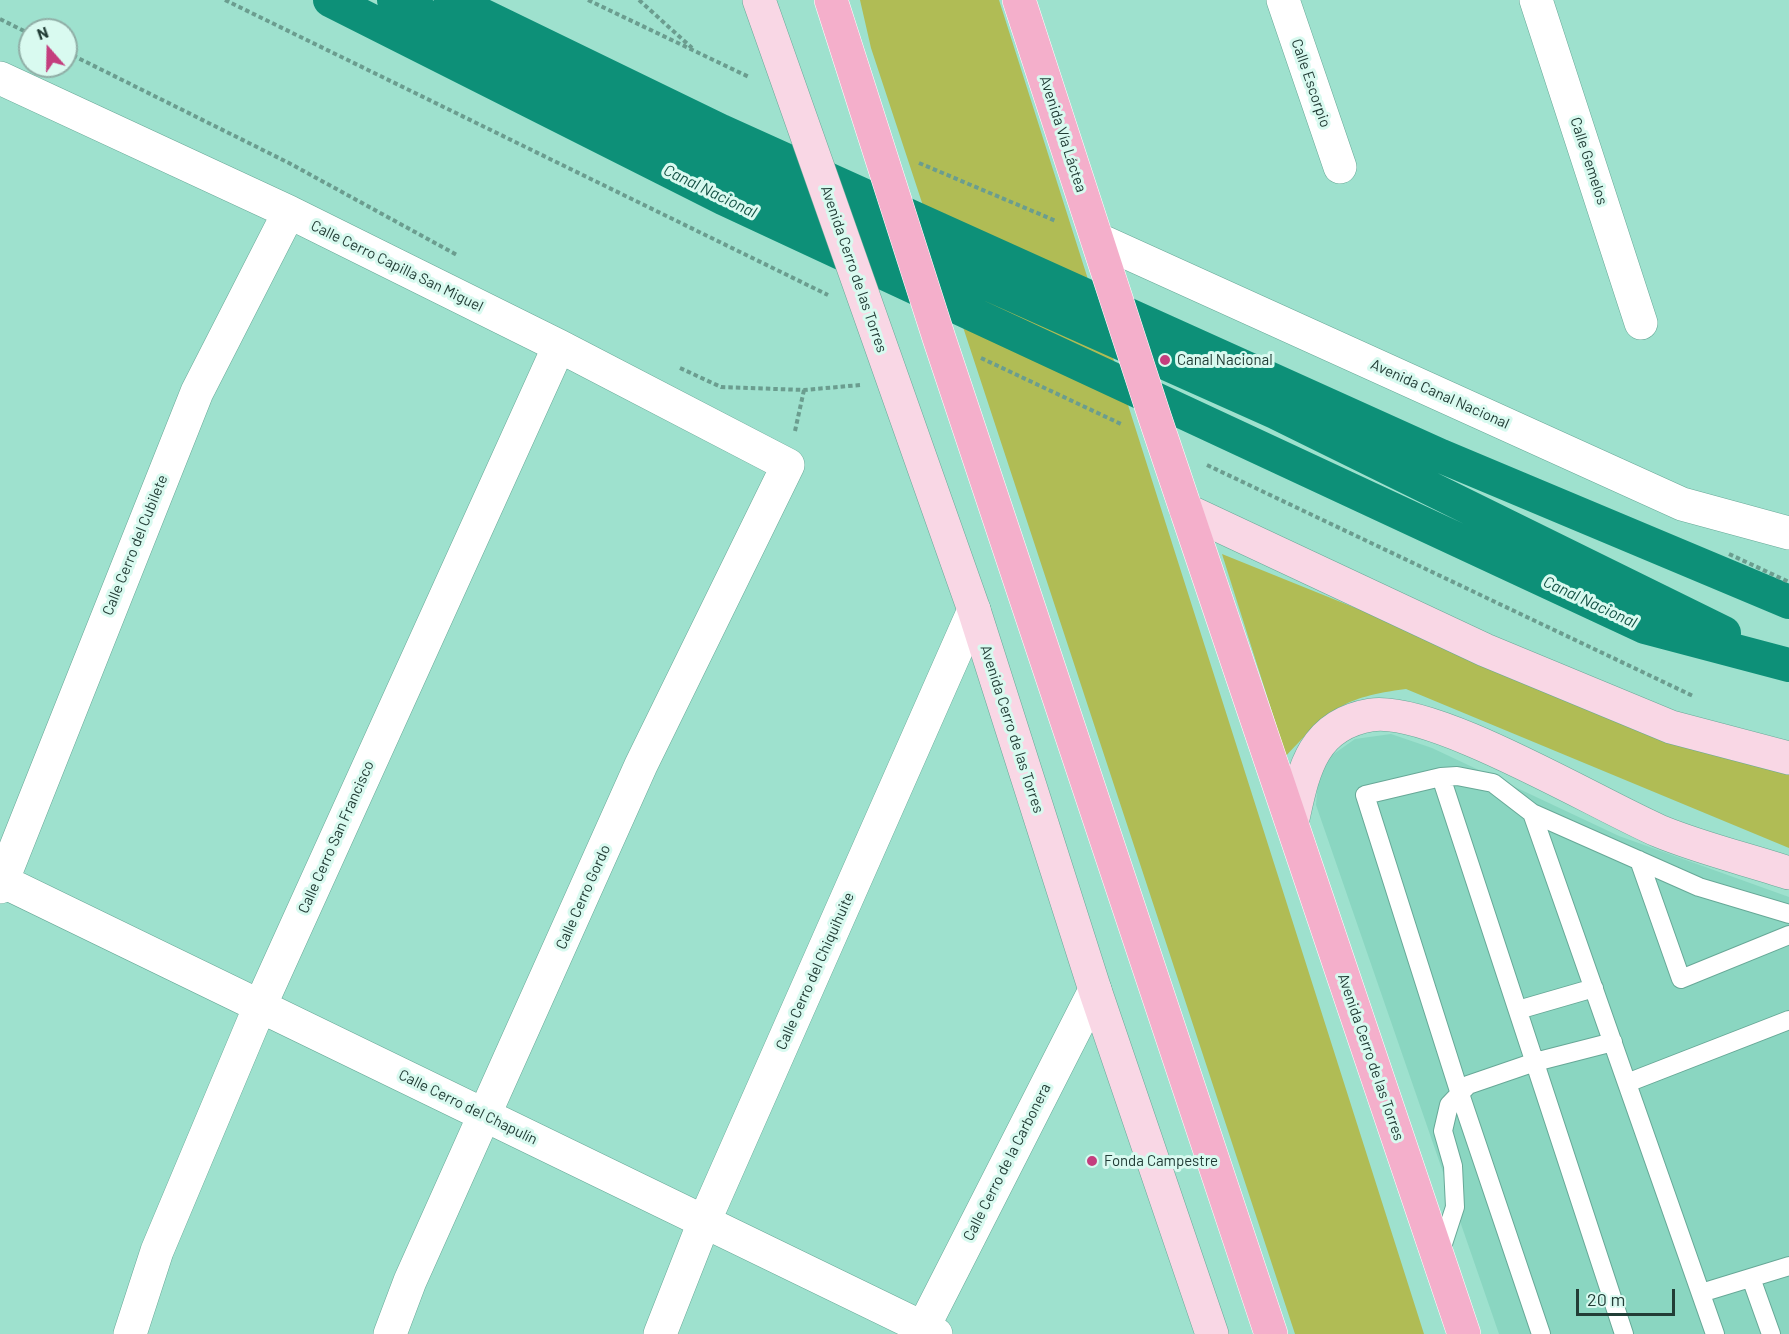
<!DOCTYPE html>
<html>
<head>
<meta charset="utf-8">
<style>
  body { margin:0 }
  #map { position:relative; width:1789px; height:1334px; overflow:hidden; background:#9ee1ce; font-family:Barlow,sans-serif }
  canvas { display:block }
  .north { position:absolute; left:18px; top:18px; width:60px; height:60px; box-sizing:border-box; background:#d9faf0; border:2px solid #90aea6; border-radius:50%; rotate:340deg; font-size:16px; font-weight:700; line-height:24px; text-align:center; color:#223d36 }
  .north::after { content:''; display:block; margin:auto; width:21px; height:27px; background:#c43e7e; clip-path:polygon(50% 0,100% 100%,50% 72%,0 100%) }
  .scale { position:absolute; left:1576px; top:1289px; width:99px; height:27px; box-sizing:border-box; border:3px solid #223d36; border-top:0; padding-left:8px; font-size:18px; line-height:21px; white-space:nowrap; color:#223d36; -webkit-text-stroke:4px #d9faf0; paint-order:stroke }
</style>
</head>
<body>
<div id="map">
<canvas width="1789" height="1334"></canvas>
<div class="north">N</div>
<div class="scale">20 m</div>
</div>
<script>
const g = document.querySelector('canvas').getContext('2d');
g.lineJoin = 'round';
function paint(path, color) { g.fillStyle = color; g.fill(path, 'evenodd'); }
function trace(path, color, width, dash) { g.strokeStyle = color; g.lineWidth = width; g.lineCap = dash ? 'butt' : 'round'; g.setLineDash(dash || []); g.stroke(path); }
function write(font, color, halo, rows, align = 'center') {
  g.font = font + ' Barlow,sans-serif'; g.lineWidth = 6; g.setLineDash([]); g.textBaseline = 'middle'; g.strokeStyle = halo; g.fillStyle = color; for (const [text, x, y, turn = 0] of rows) {
    g.save(); g.translate(x, y); g.rotate((+turn || 0) * Math.PI / 180); g.textAlign = isNaN(turn) ? turn : align; if (halo) g.strokeText(text, 0, 0); g.fillText(text, 0, 0); g.restore();
  }
}
paint(new Path2D(`
  M 1391,734 L 1432,748 L 1619,836 L 1789,897 L 1789,1334 L 1499,1334 L 1316,805 L 1318,780 L 1328,758 L 1355,739 Z`), '#8ad6c1');
paint(new Path2D(`
  M 860,0 L 999,0 L 1424,1334 L 1295,1334 L 871,48 Z
  M 1222,554 L 1692,744 L 1789,765 L 1789,848 L 1406,689 C 1342,697 1329,710 1286,756 Z`), '#b0bc55');
trace(new Path2D(`
  M 330,0 L 723,198 L 1645,627 L 1789,665
  M 394,0 L 796,198 L 1275,412 L 1724,633
  M 451,0 L 721,131 L 1441,456 L 1789,602`), '#0d9078', 34);
const lane = new Path2D(`
  M 1441,777 L 1624,1334
  M 1532,813 L 1715,1334
  M 1639,860 L 1681,979 L 1789,935
  M 1518,1010 L 1594,988
  M 1627,1083 L 1789,1020
  M 1440,1253 L 1455,1207 L 1453,1166 L 1443,1131 L 1449,1105 L 1468,1085 L 1535,1062 L 1613,1042
  M 1751,1278 L 1771,1334
  M 1701,1293 L 1789,1266
  M 1541,1334 L 1460,1094 L 1365,795 L 1441,777 L 1457,776 L 1493,783 L 1532,813 L 1699,887 L 1789,914`);
const street = new Path2D(`
  M 1283,0 L 1340,167
  M 1536,0 L 1641,323
  M 0,78 L 289,212 L 559,346 L 788,465 L 641,765 L 410,1281 L 390,1334
  M 1097,239 L 1682,504 L 1789,533
  M 0,880 L 936,1334
  M 0,887 L 197,392 L 289,212
  M 130,1334 L 157,1251 L 260,1006 L 559,346
  M 660,1334 L 704,1222 L 974,610
  M 920,1334 L 1095,990`);
const secondary = new Path2D(`
  M 759,0 L 974,610 L 1095,990 L 1212,1334
  M 1186,510 L 1485,650 L 1671,727 L 1789,758
  M 1292,823 C 1303,774 1310,725 1371,715 C 1433,706 1595,803 1659,831 C 1700,848 1746,859 1789,873`);
const primary = new Path2D(`
  M 831,0 L 939,338 L 1271,1334
  M 1019,0 L 1155,418 L 1464,1334`);
trace(lane, '#67a897', 20);
trace(street, '#67a897', 34);
trace(secondary, '#67a897', 34);
trace(primary, '#fff', 34);
trace(new Path2D(`
  M 225,0 L 828,295
  M 588,0 L 749,77
  M 639,0 L 692,48
  M 0,19 L 30,34
  M 66,52 L 289,163 L 457,255
  M 919,163 L 1056,221
  M 981,358 L 1121,424
  M 680,368 L 721,387 L 804,390 L 860,385
  M 795,431 L 804,390
  M 1207,465 L 1693,696
  M 1729,554 L 1789,582`), '#6b9d8f', 4, [4.5, 3]);
trace(lane, '#fff', 18);
trace(street, '#fff', 33);
trace(secondary, '#f9d7e5', 33);
trace(primary, '#f4afcb', 33);
for (const [x, y, r, color] of [
  [1165,360,6,"#c43e7e"],
  [1092,1161,6,"#c43e7e"]
]) { const dot = new Path2D(); dot.arc(x, y, r, 0, 2 * Math.PI); g.fillStyle = color; g.fill(dot); trace(dot, '#d9faf0', 2); }
write('15px', '#223d36', '#d9faf0', [
  ["Calle Escorpio",1311,83,71],
  ["Avenida Vía Láctea",1063,134,72],
  ["Calle Gemelos",1589,161,72],
  ["Calle Cerro Capilla San Miguel",397,266,26],
  ["Avenida Cerro de las Torres",854,269,71],
  ["Avenida Canal Nacional",1440,394,24],
  ["Calle Cerro del Cubilete",135,545,-68],
  ["Avenida Cerro de las Torres",1012,729,72],
  ["Calle Cerro San Francisco",336,837,-66],
  ["Calle Cerro Gordo",583,897,-66],
  ["Calle Cerro del Chiquihuite",815,971,-66],
  ["Avenida Cerro de las Torres",1371,1057,71],
  ["Calle Cerro del Chapulín",468,1107,26],
  ["Calle Cerro de la Carbonera",1007,1162,-63]
]);
write('15px', '#223d36', '#d9faf0', [
  ["Canal Nacional",1177,360],
  ["Fonda Campestre",1104,1161]
], 'left');
write('italic 16px', '#145245', '#d9faf0', [
  ["Canal Nacional",710,191,26],
  ["Canal Nacional",1590,602,25]
]);
</script>
</body>
</html>
